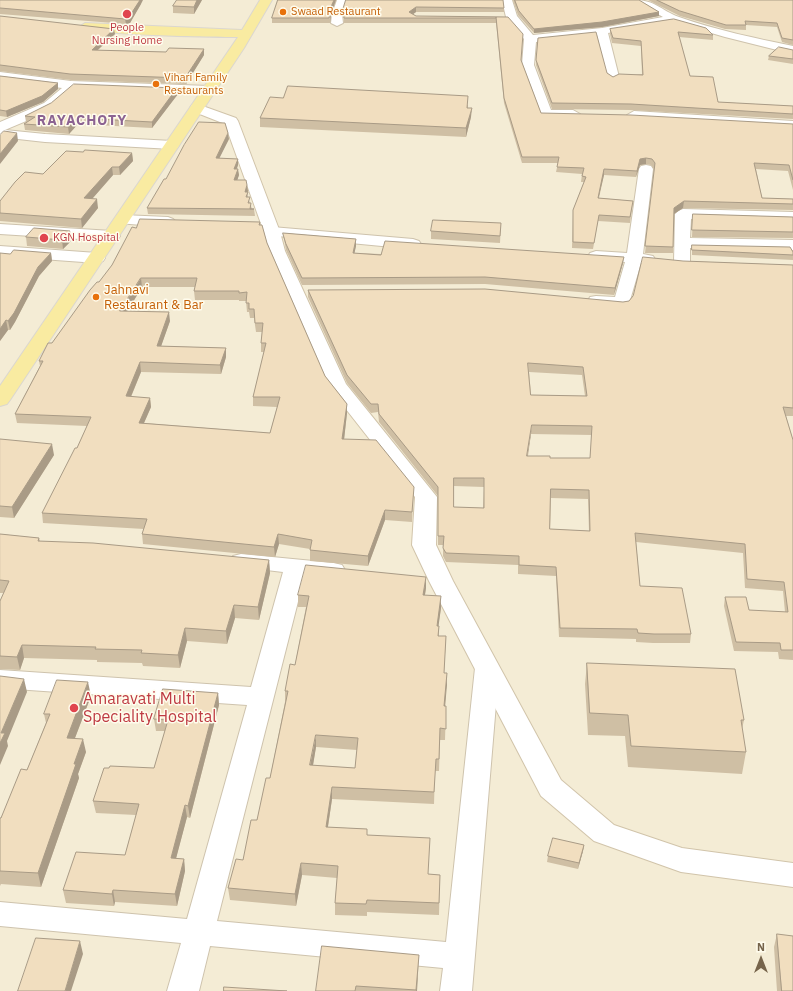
<!DOCTYPE html>
<html>
<head>
<meta charset="utf-8">
<style>
  body { margin:0 }
  #map { position:relative; width:793px; height:991px; overflow:hidden; background:#fcf8e7; font-family:"IBM Plex Sans",sans-serif }
  canvas { display:block }
  .north { position:absolute; left:741px; top:939px; width:40px; height:40px; -webkit-text-stroke:3px #fffced; paint-order:stroke; rotate:0deg; font-size:11px; font-weight:700; line-height:16px; text-align:center; color:#76644b }
  .north::after { content:''; display:block; margin:auto; width:14px; height:18px; background:#76644b; clip-path:polygon(50% 0,100% 100%,50% 72%,0 100%) }
</style>
</head>
<body>
<div id="map">
<canvas width="793" height="991"></canvas>
<div class="north">N</div>
</div>
<script>
const g = document.querySelector('canvas').getContext('2d');
g.lineJoin = 'round';
function paint(path, color) { g.fillStyle = color; g.fill(path, 'evenodd'); }
function trace(path, color, width, dash) { g.strokeStyle = color; g.lineWidth = width; g.lineCap = dash ? 'butt' : 'round'; g.setLineDash(dash || []); g.stroke(path); }
function write(font, color, halo, rows, align = 'center') {
  g.font = font + ' "IBM Plex Sans",sans-serif'; g.lineWidth = 3; g.setLineDash([]); g.textBaseline = 'middle'; g.strokeStyle = halo; g.fillStyle = color; for (const [text, x, y, turn = 0] of rows) {
    g.save(); g.translate(x, y); g.rotate((+turn || 0) * Math.PI / 180); g.textAlign = isNaN(turn) ? turn : align; if (halo) g.strokeText(text, 0, 0); g.fillText(text, 0, 0); g.restore();
  }
}
paint(new Path2D(`
  M 0,0 L 793,0 L 793,991 L 0,991 Z`), '#f4ecd5');
const street = new Path2D(`
  M 337,0 L 347,0 L 342,14 L 343,23 L 337,26 L 331,23 L 332,14 Z
  M 502,0 L 512,0 L 517,16 L 533,35 L 602,28 L 663,17 L 634,0 C 656,0 660,10 679,17 C 716,30 755,38 793,46 L 793,54 L 725,37 L 674,22 L 608,33 L 619,77 L 613,81 L 607,77 L 597,35 L 536,42 L 534,65 L 551,110 L 573,110 L 580,114 C 575,120 544,120 539,114 L 522,65 L 524,39 L 506,17 Z
  M 0,72 L 71,81 L 209,86 L 215,90 L 209,94 L 74,89 C 57,111 30,119 5,130 L 45,134 L 172,141 L 177,142 L 179,145 L 177,148 L 172,149 L 45,142 L 0,137 L 0,122 L 44,103 L 62,88 L 0,80 Z
  M 634,111 L 793,121 L 793,129 L 629,118 L 627,115 Z
  M 646,165 L 651,166 L 653,169 L 643,254 L 653,256 L 655,259 L 653,262 L 641,263 L 628,307 L 622,308 L 590,305 L 588,301 L 590,297 L 596,296 L 615,297 L 625,262 L 590,259 L 588,256 L 590,253 L 596,251 L 627,253 L 639,169 L 641,166 Z
  M 683,209 L 793,212 L 793,222 L 691,219 L 690,238 L 793,240 L 793,250 L 690,248 L 690,262 L 688,265 L 682,267 L 676,265 L 674,262 L 675,214 L 678,211 Z
  M 122,215 L 168,217 L 173,219 L 176,222 L 173,225 L 168,227 L 117,223 L 114,220 L 117,217 Z
  M 0,224 L 112,231 L 118,233 L 120,236 L 118,239 L 112,241 L 0,234 Z
  M 272,227 L 413,239 L 419,241 L 421,244 L 419,247 L 413,249 L 267,235 L 264,232 L 267,229 Z
  M 0,246 L 97,253 L 103,255 L 105,258 L 103,261 L 97,263 L 0,256 Z
  M 241,554 L 334,563 L 342,565 L 345,570 L 342,575 L 334,577 L 305,574 L 217,921 L 446,942 L 475,668 L 478,662 L 487,660 L 496,662 L 499,668 L 472,991 L 440,991 L 443,968 L 210,946 L 199,991 L 167,991 L 181,943 L 0,926 L 0,902 L 187,919 L 247,705 L 0,688 L 0,670 L 251,687 L 283,572 L 233,566 L 230,561 L 233,556 Z`);
const secondary = new Path2D(`
  M 197,104 L 236,118 L 238,121 L 280,232 L 285,251 L 346,384 L 437,497 L 436,545 L 453,581 L 561,780 L 614,825 L 682,848 L 793,863 L 793,887 L 681,872 L 594,841 L 541,796 L 429,581 L 412,545 L 415,497 L 327,385 L 269,251 L 264,232 L 225,124 L 192,111 L 190,108 L 192,105 Z`);
const primary = new Path2D(`
  M 260,0 L 272,0 L 244,48 L 10,400 L 7,404 L 0,406 L 0,386 L 238,37 C 219,37 85,35 79,27 L 85,23 L 242,30 Z`);
trace(street, '#cec3ad', 2);
trace(secondary, '#d1c4aa', 2);
trace(primary, '#dbd7d0', 2);
paint(street, '#fff');
paint(secondary, '#fff');
paint(primary, '#f9eba1');
paint(new Path2D(`
  M 0,0 L 141,4 L 130,23 L 126,24 L 0,14 Z
  M 202,0 L 194,14 L 173,13 L 173,6 Z
  M 278,0 L 336,0 L 331,14 L 330,23 L 272,23 L 272,18 Z
  M 346,0 L 504,8 L 504,12 L 416,12 L 413,14 L 416,16 L 508,17 L 521,60 L 541,113 L 793,124 L 793,190 L 788,171 L 756,169 L 762,198 L 793,199 L 793,210 L 683,208 L 674,214 L 673,247 L 673,253 L 645,253 L 654,169 L 651,165 L 646,164 L 640,165 L 636,177 L 604,175 L 599,198 L 633,201 L 630,223 L 598,221 L 593,249 L 572,248 L 573,210 L 584,182 L 581,182 L 582,174 L 556,172 L 558,163 L 522,163 L 504,103 L 496,22 L 496,23 L 344,23 L 343,9 Z
  M 513,0 L 639,0 L 659,12 L 659,16 L 602,27 L 534,33 L 518,15 Z
  M 646,0 L 793,0 L 793,45 L 782,42 L 777,27 L 746,25 L 746,30 L 725,29 L 680,16 L 648,0 Z
  M 0,16 L 115,34 L 98,50 L 166,52 L 204,49 L 204,55 L 186,84 L 71,80 L 0,71 Z
  M 674,19 L 713,35 L 713,40 L 679,37 L 690,76 L 718,102 L 793,106 L 793,119 L 630,110 L 552,109 L 536,65 L 538,38 L 607,73 L 613,77 L 642,74 L 641,46 L 612,43 L 610,34 L 610,29 Z
  M 793,50 L 793,64 L 768,60 L 769,56 Z
  M 0,76 L 58,83 L 58,89 L 43,102 L 7,117 L 0,116 Z
  M 177,88 L 178,94 L 152,128 L 78,124 L 69,134 L 25,130 L 24,124 L 26,122 L 25,116 Z
  M 468,105 L 468,108 L 471,117 L 466,137 L 260,127 L 260,118 Z
  M 229,139 L 219,158 L 238,159 L 238,165 L 237,169 L 239,175 L 237,180 L 247,185 L 248,197 L 252,209 L 254,209 L 255,216 L 148,214 L 147,208 L 166,179 Z
  M 83,152 L 132,153 L 133,161 L 120,175 L 113,175 L 92,199 L 98,208 L 82,228 L 0,221 L 0,201 Z
  M 693,214 L 793,217 L 793,238 L 692,237 Z
  M 260,222 L 260,225 L 267,243 L 325,376 L 347,404 L 347,413 L 344,439 L 413,497 L 412,522 L 385,520 L 368,566 L 310,561 L 310,549 L 279,544 L 275,557 L 143,544 L 142,534 L 144,529 L 43,523 L 42,513 L 77,448 L 87,426 L 17,423 L 15,414 L 40,366 L 39,361 L 52,343 L 99,282 ZM 142,287 L 195,287 L 194,291 L 195,300 L 239,300 L 239,301 L 246,301 L 247,312 L 249,312 L 250,318 L 254,318 L 256,332 L 262,332 L 261,343 L 261,352 L 264,352 L 253,397 L 253,406 L 277,407 L 270,433 L 144,423 L 151,407 L 150,398 L 131,397 L 141,372 L 221,374 L 226,357 L 226,348 L 161,346 L 170,321 L 127,312 Z
  M 501,223 L 500,243 L 431,239 L 431,231 Z
  M 70,231 L 72,240 L 63,249 L 27,246 L 26,237 Z
  M 283,233 L 356,239 L 356,246 L 354,253 L 623,263 L 614,295 L 485,284 L 302,285 L 286,250 L 284,239 Z
  M 692,245 L 793,252 L 793,260 L 692,255 Z
  M 51,253 L 52,261 L 39,276 L 15,322 L 10,330 L 8,330 L 0,341 L 10,254 Z
  M 683,261 L 793,265 L 793,416 L 786,416 L 793,440 L 793,660 L 779,659 L 778,652 L 734,651 L 724,606 L 725,597 L 749,610 L 785,612 L 783,591 L 745,588 L 743,553 L 636,542 L 640,586 L 691,634 L 690,643 L 653,643 L 636,642 L 636,639 L 559,637 L 556,576 L 518,574 L 518,565 L 446,562 L 443,556 L 443,545 L 438,545 L 438,496 L 379,422 L 378,412 L 371,413 L 347,383 L 308,297 L 308,290 L 623,302 L 629,301 ZM 529,372 L 582,375 L 585,396 L 531,395 ZM 531,434 L 592,435 L 590,458 L 550,458 L 528,456 ZM 454,486 L 484,487 L 483,508 L 454,507 ZM 551,498 L 588,499 L 589,531 L 550,529 Z
  M 0,439 L 54,455 L 14,518 L 0,517 Z
  M 0,534 L 39,538 L 40,541 L 269,560 L 270,573 L 259,620 L 235,618 L 227,644 L 187,641 L 180,668 L 143,666 L 142,663 L 97,662 L 97,660 L 24,658 L 20,670 L 0,669 L 0,601 L 4,593 L 0,593 Z
  M 426,588 L 425,595 L 441,608 L 438,626 L 439,626 L 439,636 L 446,636 L 444,673 L 447,673 L 445,706 L 446,706 L 445,740 L 440,740 L 439,771 L 435,771 L 434,804 L 332,799 L 328,827 L 367,829 L 367,835 L 428,874 L 440,875 L 439,915 L 367,912 L 367,916 L 335,915 L 335,903 L 337,878 L 302,875 L 296,906 L 230,900 L 228,888 L 243,860 L 257,820 L 270,778 L 285,702 L 285,691 L 295,665 L 306,607 L 298,607 L 298,595 ZM 316,747 L 357,750 L 355,768 L 313,765 Z
  M 587,663 L 744,720 L 742,729 L 746,752 L 742,774 L 628,767 L 625,736 L 588,735 L 585,684 Z
  M 218,693 L 219,705 L 190,818 L 187,817 L 176,858 L 184,859 L 185,871 L 177,906 L 115,902 L 114,906 L 66,903 L 63,890 L 125,855 L 136,815 L 96,813 L 93,801 L 154,768 L 165,731 L 156,731 L 154,719 Z
  M 91,696 L 75,738 L 86,752 L 78,774 L 79,778 L 41,887 L 1,884 L 0,886 L 0,818 L 1,818 L 27,770 L 46,723 L 44,714 Z
  M 584,845 L 583,851 L 578,869 L 547,862 L 548,856 Z
  M 777,934 L 793,991 L 777,991 L 774,947 Z
  M 419,955 L 417,991 L 316,991 Z`), '#cfbfa4');
paint(new Path2D(`
  M 140,0 L 143,0 L 141,4 L 130,23 L 126,24 L 125,19 Z
  M 197,0 L 202,0 L 194,14 L 194,7 Z
  M 334,0 L 336,0 L 331,14 L 330,23 L 330,9 Z
  M 416,7 L 416,12 L 409,17 L 409,12 Z
  M 659,12 L 659,16 L 602,27 L 534,33 L 534,29 Z
  M 114,29 L 115,34 L 92,55 L 92,50 Z
  M 204,49 L 204,55 L 186,84 L 185,78 Z
  M 58,83 L 58,89 L 43,102 L 7,117 L 6,111 Z
  M 177,88 L 178,94 L 152,128 L 152,122 Z
  M 472,108 L 471,117 L 466,137 L 466,128 Z
  M 77,118 L 78,124 L 69,134 L 68,127 Z
  M 17,133 L 18,141 L 0,164 L 0,154 Z
  M 228,133 L 229,139 L 216,165 L 216,158 Z
  M 132,153 L 133,161 L 120,175 L 119,167 Z
  M 646,158 L 646,164 L 640,165 L 636,177 L 637,171 L 640,159 Z
  M 238,159 L 238,165 L 234,175 L 234,169 Z
  M 112,167 L 113,175 L 85,207 L 84,198 Z
  M 238,169 L 239,175 L 235,187 L 234,180 Z
  M 604,169 L 604,175 L 597,204 L 598,198 Z
  M 247,185 L 248,191 L 245,199 L 245,192 Z
  M 97,199 L 98,208 L 82,228 L 81,219 Z
  M 684,201 L 683,208 L 674,214 L 674,208 Z
  M 70,231 L 72,240 L 63,249 L 62,240 Z
  M 356,239 L 356,246 L 353,260 L 353,253 Z
  M 51,253 L 52,261 L 39,276 L 15,322 L 10,330 L 8,321 L 38,267 Z
  M 624,257 L 623,263 L 614,295 L 615,288 Z
  M 141,278 L 142,287 L 122,320 L 120,311 Z
  M 169,312 L 170,321 L 158,355 L 157,346 Z
  M 6,320 L 8,330 L 0,341 L 0,329 Z
  M 226,348 L 226,357 L 221,374 L 220,365 Z
  M 140,362 L 141,372 L 127,406 L 126,396 Z
  M 150,398 L 151,407 L 140,432 L 139,423 Z
  M 347,404 L 347,413 L 343,449 L 342,439 Z
  M 532,425 L 531,434 L 526,465 L 527,456 Z
  M 52,444 L 54,455 L 14,518 L 12,507 Z
  M 385,510 L 385,520 L 368,566 L 368,556 Z
  M 278,534 L 279,544 L 275,557 L 274,547 Z
  M 269,560 L 270,573 L 259,620 L 258,607 Z
  M 426,577 L 426,588 L 423,606 L 423,595 Z
  M 441,596 L 441,608 L 437,637 L 437,626 Z
  M 234,605 L 235,618 L 227,644 L 226,631 Z
  M 185,628 L 187,641 L 180,668 L 178,655 Z
  M 22,645 L 24,658 L 20,670 L 17,657 Z
  M 447,673 L 447,685 L 444,718 L 444,706 Z
  M 24,679 L 27,692 L 7,741 L 8,746 L 0,765 L 0,743 L 1,733 Z
  M 88,682 L 91,696 L 70,751 L 67,738 Z
  M 218,693 L 219,705 L 190,818 L 188,806 Z
  M 316,735 L 316,747 L 311,777 L 310,765 Z
  M 83,739 L 86,752 L 78,774 L 79,778 L 41,887 L 38,873 L 74,764 Z
  M 332,787 L 332,799 L 326,839 L 326,827 Z
  M 185,805 L 187,817 L 173,870 L 171,858 Z
  M 584,845 L 583,851 L 578,869 L 579,863 Z
  M 184,859 L 185,871 L 177,906 L 175,894 Z
  M 301,863 L 302,875 L 296,906 L 295,894 Z
  M 113,890 L 115,902 L 114,906 L 112,894 Z
  M 80,941 L 83,954 L 71,991 L 65,991 Z
  M 419,955 L 418,967 L 417,991 L 416,991 Z`), '#a99b86');
const building = new Path2D(`
  M 0,0 L 140,0 L 129,17 L 125,19 L 0,8 Z
  M 177,0 L 197,0 L 194,7 L 173,6 Z
  M 278,0 L 334,0 L 330,9 L 329,18 L 272,18 Z
  M 346,0 L 503,0 L 504,8 L 416,7 L 409,12 L 416,16 L 508,17 L 523,34 L 521,60 L 541,113 L 631,115 L 793,124 L 793,180 L 789,165 L 754,163 L 762,198 L 793,199 L 793,204 L 684,201 L 674,208 L 673,247 L 645,246 L 655,163 L 652,159 L 646,158 L 640,159 L 637,171 L 604,169 L 598,198 L 633,201 L 630,217 L 599,215 L 594,243 L 573,242 L 573,210 L 586,177 L 582,176 L 584,168 L 557,167 L 559,157 L 522,157 L 504,98 L 496,17 L 496,18 L 344,18 L 343,9 Z
  M 515,0 L 639,0 L 659,12 L 602,22 L 534,29 L 519,11 Z
  M 657,0 L 793,0 L 793,40 L 782,38 L 777,23 L 745,21 L 746,25 L 726,25 L 680,11 Z
  M 0,16 L 114,29 L 92,50 L 166,52 L 169,48 L 204,49 L 185,78 L 70,74 L 0,65 Z
  M 674,19 L 706,28 L 713,35 L 678,32 L 690,76 L 713,77 L 718,102 L 793,106 L 793,114 L 631,104 L 552,103 L 536,60 L 538,38 L 596,32 L 607,73 L 613,77 L 619,74 L 643,75 L 641,41 L 613,38 L 610,29 Z
  M 779,47 L 793,50 L 793,59 L 769,56 Z
  M 0,76 L 58,83 L 42,96 L 6,111 L 0,110 Z
  M 74,84 L 177,88 L 152,122 L 77,118 L 68,127 L 24,124 L 35,117 L 25,116 L 51,103 Z
  M 288,86 L 468,96 L 467,108 L 472,108 L 466,128 L 260,118 L 270,97 L 283,98 Z
  M 199,122 L 225,123 L 228,133 L 216,158 L 238,159 L 234,169 L 238,169 L 234,180 L 246,180 L 247,185 L 245,192 L 248,192 L 246,197 L 250,197 L 248,203 L 251,203 L 250,209 L 254,209 L 147,208 L 164,179 L 166,179 L 184,145 Z
  M 4,131 L 17,133 L 0,154 L 0,135 Z
  M 85,150 L 132,153 L 119,167 L 112,167 L 84,198 L 97,199 L 81,219 L 0,213 L 0,201 L 15,182 L 25,172 L 43,174 L 66,151 L 83,152 Z
  M 693,214 L 793,217 L 793,232 L 692,230 Z
  M 140,219 L 260,222 L 259,225 L 262,225 L 267,243 L 325,376 L 347,404 L 342,439 L 376,440 L 414,487 L 412,512 L 385,510 L 368,556 L 310,550 L 312,540 L 278,534 L 274,547 L 142,534 L 147,519 L 42,513 L 75,448 L 77,448 L 91,417 L 15,414 L 43,361 L 39,361 L 48,343 L 52,343 L 90,290 L 97,282 L 99,282 L 112,265 L 132,227 L 136,228 ZM 141,278 L 197,278 L 194,291 L 239,291 L 239,293 L 247,292 L 246,303 L 249,303 L 249,309 L 254,309 L 255,323 L 263,323 L 261,343 L 266,343 L 253,397 L 280,397 L 270,433 L 139,423 L 150,398 L 126,396 L 140,362 L 220,365 L 226,348 L 157,346 L 169,312 L 120,311 Z
  M 433,220 L 501,223 L 500,236 L 431,231 Z
  M 34,228 L 70,231 L 62,240 L 26,237 Z
  M 283,233 L 356,239 L 353,253 L 381,255 L 385,241 L 624,257 L 615,288 L 485,277 L 302,278 L 286,244 Z
  M 692,245 L 790,247 L 793,252 L 793,255 L 692,250 Z
  M 14,250 L 51,253 L 38,267 L 14,313 L 8,321 L 6,320 L 0,329 L 0,253 L 10,254 Z
  M 643,257 L 683,261 L 793,265 L 793,408 L 783,407 L 793,440 L 793,650 L 781,650 L 780,643 L 736,642 L 725,597 L 746,597 L 749,610 L 788,612 L 784,582 L 747,579 L 745,544 L 635,533 L 640,586 L 682,588 L 691,634 L 654,634 L 638,633 L 637,629 L 560,628 L 556,567 L 519,565 L 519,556 L 446,553 L 443,548 L 444,536 L 438,536 L 438,487 L 379,414 L 378,404 L 371,404 L 347,375 L 308,290 L 485,289 L 623,302 L 629,301 L 633,296 ZM 528,363 L 583,367 L 587,396 L 531,395 ZM 532,425 L 592,426 L 590,458 L 550,458 L 550,456 L 527,456 ZM 454,478 L 484,478 L 484,508 L 454,507 ZM 551,489 L 589,490 L 590,531 L 550,529 Z
  M 0,439 L 52,444 L 12,507 L 0,506 Z
  M 0,534 L 39,538 L 38,541 L 93,543 L 269,560 L 258,607 L 234,605 L 226,631 L 185,628 L 178,655 L 141,653 L 142,650 L 95,649 L 96,647 L 22,645 L 17,657 L 0,656 L 0,601 L 9,581 L 0,580 Z
  M 306,565 L 426,577 L 423,595 L 441,596 L 437,626 L 439,626 L 438,636 L 446,636 L 444,673 L 447,673 L 444,706 L 446,706 L 446,729 L 440,728 L 439,759 L 436,759 L 434,792 L 332,787 L 326,827 L 367,829 L 367,835 L 430,838 L 428,874 L 440,875 L 439,903 L 367,900 L 366,904 L 335,903 L 338,866 L 301,863 L 295,894 L 228,888 L 236,859 L 243,860 L 251,820 L 257,820 L 266,778 L 270,778 L 288,691 L 285,691 L 290,664 L 295,665 L 309,596 L 298,595 ZM 316,735 L 358,738 L 355,768 L 310,765 Z
  M 587,663 L 735,669 L 744,720 L 741,720 L 746,752 L 631,746 L 628,715 L 590,713 Z
  M 0,676 L 24,679 L 1,733 L 5,733 L 0,743 Z
  M 57,680 L 88,682 L 67,738 L 83,739 L 74,764 L 76,764 L 38,873 L 0,871 L 0,818 L 1,818 L 21,769 L 27,770 L 50,714 L 44,714 Z
  M 163,689 L 218,693 L 188,806 L 185,805 L 171,858 L 184,859 L 175,894 L 113,890 L 112,894 L 63,890 L 76,852 L 125,855 L 139,804 L 93,801 L 104,768 L 109,768 L 110,766 L 154,768 L 168,720 L 154,719 Z
  M 553,838 L 584,845 L 579,863 L 548,856 Z
  M 777,934 L 793,936 L 793,991 L 782,991 Z
  M 36,938 L 80,941 L 65,991 L 18,991 Z
  M 322,946 L 419,955 L 416,990 L 356,986 L 355,991 L 316,991 Z
  M 224,987 L 287,991 L 224,991 Z`);
paint(building, '#f1debf');
trace(building, '#a99b86', 1);
for (const [x, y, r, color] of [
  [283,12,4,"#e8710a"],
  [127,14,5,"#e0444e"],
  [156,84,4,"#e8710a"],
  [44,238,5,"#e0444e"],
  [96,297,4,"#e8710a"],
  [74,708,5,"#e0444e"]
]) { const dot = new Path2D(); dot.arc(x, y, r, 0, 2 * Math.PI); g.fillStyle = color; g.fill(dot); trace(dot, '#fffced', 1.5); }
write('11px', '#c56008', '#fffced', [
  ["Swaad Restaurant",291,12],
  ["Vihari Family",164,78],
  ["Restaurants",164,91]
], 'left');
write('11px', '#be3a42', '#fffced', [
  ["People",127,28],
  ["Nursing Home",127,41],
  ["KGN Hospital",53,238,"left"]
]);
write('13px', '#c56008', '#fffced', [
  ["Jahnavi",104,290],
  ["Restaurant & Bar",104,305]
], 'left');
g.letterSpacing = '1px';
write('bold 14px', '#8c6392', '#fffced', [
  ["RAYACHOTY",82,121]
]);
g.letterSpacing = '0px';
write('16px', '#be3a42', '#fffced', [
  ["Amaravati Multi",83,699],
  ["Speciality Hospital",83,717]
], 'left');
</script>
</body>
</html>
